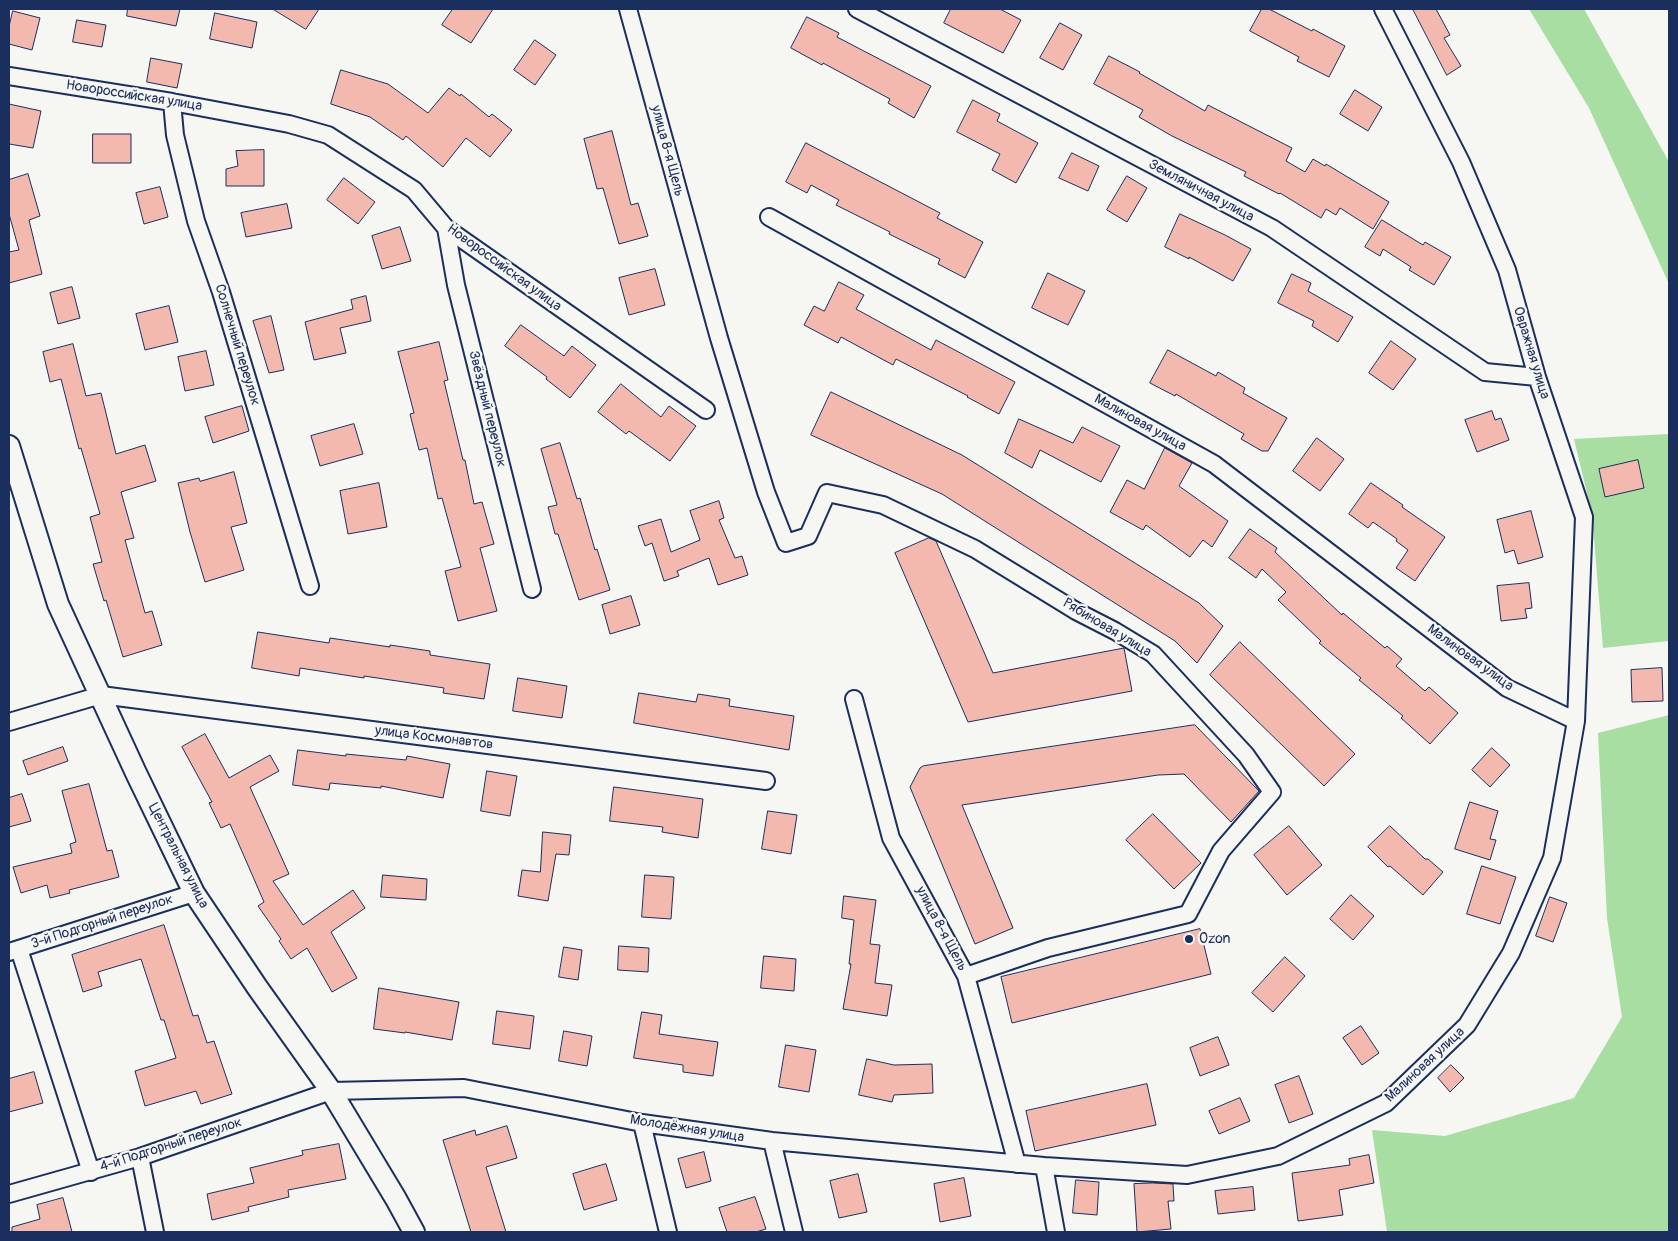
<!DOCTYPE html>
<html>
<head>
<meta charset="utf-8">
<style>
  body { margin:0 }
  #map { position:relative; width:1678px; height:1241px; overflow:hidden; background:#f6f6f2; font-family:Pangolin,sans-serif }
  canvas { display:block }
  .frame { position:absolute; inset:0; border:10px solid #1b2f5e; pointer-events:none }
</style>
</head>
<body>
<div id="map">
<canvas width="1678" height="1241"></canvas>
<div class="frame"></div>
</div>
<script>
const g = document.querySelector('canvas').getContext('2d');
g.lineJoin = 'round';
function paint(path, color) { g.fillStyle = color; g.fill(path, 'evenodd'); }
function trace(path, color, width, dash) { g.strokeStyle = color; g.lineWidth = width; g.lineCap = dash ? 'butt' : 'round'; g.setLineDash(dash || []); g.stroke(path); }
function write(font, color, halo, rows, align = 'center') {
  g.font = font + ' Pangolin,sans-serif'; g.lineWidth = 4.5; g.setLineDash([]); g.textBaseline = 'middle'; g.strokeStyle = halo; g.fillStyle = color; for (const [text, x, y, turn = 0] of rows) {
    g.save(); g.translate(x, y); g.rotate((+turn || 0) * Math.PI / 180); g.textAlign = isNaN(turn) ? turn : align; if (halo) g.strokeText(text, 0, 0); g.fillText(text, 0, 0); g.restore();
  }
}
paint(new Path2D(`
  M 1529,9 L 1584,9 L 1669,162 L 1669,284 L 1589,108 Z
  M 1669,434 L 1669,641 L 1603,648 L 1592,514 L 1574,439 Z
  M 1669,715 L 1669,1232 L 1387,1232 L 1372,1130 L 1445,1136 L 1574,1098 L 1622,1017 L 1607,918 L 1598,733 Z`), '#a8dea2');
const building = new Path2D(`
  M 128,9 L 180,9 L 176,26 L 127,16 Z
  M 273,9 L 319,9 L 306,29 Z
  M 453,9 L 493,9 L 471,43 L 442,25 Z
  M 951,9 L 1000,9 L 1021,20 L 1003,53 L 944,23 Z
  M 1262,9 L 1269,9 L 1312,31 L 1313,29 L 1345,46 L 1329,77 L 1297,61 L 1299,57 L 1250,31 Z
  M 1413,9 L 1436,9 L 1450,35 L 1444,38 L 1461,66 L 1447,75 Z
  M 13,11 L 40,18 L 32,50 L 9,44 L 9,27 Z
  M 215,13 L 257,22 L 252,48 L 210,39 Z
  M 807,17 L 839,33 L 837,37 L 931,86 L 914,118 L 888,103 L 890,99 L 823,63 L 822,65 L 791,48 Z
  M 77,20 L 106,25 L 102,47 L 73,42 Z
  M 1060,23 L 1082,35 L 1063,70 L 1040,58 Z
  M 535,40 L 556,55 L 535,85 L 514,70 Z
  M 1109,56 L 1140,72 L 1139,73 L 1205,111 L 1208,105 L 1292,148 L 1286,161 L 1305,172 L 1313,159 L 1325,166 L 1326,164 L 1389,202 L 1373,229 L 1340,208 L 1336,215 L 1326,209 L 1321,218 L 1280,193 L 1279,194 L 1244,176 L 1246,172 L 1172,136 L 1139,117 L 1143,110 L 1094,84 Z
  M 151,58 L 182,64 L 177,88 L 147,82 Z
  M 341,70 L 388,84 L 428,113 L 449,88 L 460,96 L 461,94 L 489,117 L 492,114 L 512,130 L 490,157 L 466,138 L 443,167 L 406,136 L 403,140 L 370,117 L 331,104 Z
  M 1355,90 L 1382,107 L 1368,131 L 1340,114 Z
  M 973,100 L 1000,114 L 997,121 L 1038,143 L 1016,183 L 992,170 L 1000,154 L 957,132 Z
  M 9,104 L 41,111 L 33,148 L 9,144 Z
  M 612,131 L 631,205 L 638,203 L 648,236 L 619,244 L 603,188 L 597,189 L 584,139 Z
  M 93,134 L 131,134 L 131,163 L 93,163 Z
  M 806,143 L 940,213 L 937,218 L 983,242 L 965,278 L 938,264 L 940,259 L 889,234 L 890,232 L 836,205 L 839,200 L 811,185 L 807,193 L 786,182 Z
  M 264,150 L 264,186 L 226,186 L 226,169 L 238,166 L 236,151 Z
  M 1072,153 L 1099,166 L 1088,191 L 1059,178 Z
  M 28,174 L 40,216 L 29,220 L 42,274 L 9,283 L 9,252 L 19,250 L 9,214 L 9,180 Z
  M 1127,176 L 1147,188 L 1127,222 L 1107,210 Z
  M 344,178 L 375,202 L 358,224 L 327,200 Z
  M 160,187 L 168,217 L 144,224 L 136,193 Z
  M 287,204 L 292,228 L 246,237 L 241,213 Z
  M 1180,214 L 1225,235 L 1251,249 L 1233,281 L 1189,257 L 1189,259 L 1165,247 Z
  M 1382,220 L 1423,245 L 1425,242 L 1451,257 L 1434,285 L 1409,270 L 1411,267 L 1383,249 L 1380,256 L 1365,247 Z
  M 400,227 L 411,261 L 382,269 L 372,236 Z
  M 655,269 L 665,305 L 629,315 L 619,278 Z
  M 1048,273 L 1085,291 L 1068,325 L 1032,308 Z
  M 1292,274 L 1311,283 L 1308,291 L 1353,317 L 1338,342 L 1312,326 L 1314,321 L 1278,303 Z
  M 839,282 L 864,295 L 856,309 L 931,350 L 936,340 L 1015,382 L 999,414 L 967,397 L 968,396 L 896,359 L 893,365 L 841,337 L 838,343 L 804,325 L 814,306 L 824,311 Z
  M 72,287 L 80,318 L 58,324 L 50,293 Z
  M 366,296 L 371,321 L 340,328 L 346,353 L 314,360 L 305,322 L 353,309 L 351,300 Z
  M 169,306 L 178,342 L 145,350 L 136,314 Z
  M 271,316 L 284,370 L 269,373 L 253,321 Z
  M 521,325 L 564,356 L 572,346 L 596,365 L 570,398 L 546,379 L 547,377 L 505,346 Z
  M 1391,341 L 1416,359 L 1393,390 L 1369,373 Z
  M 439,342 L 448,380 L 444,381 L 463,460 L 465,460 L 474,504 L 482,502 L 494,544 L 480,548 L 497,611 L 458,621 L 445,571 L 461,567 L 442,498 L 438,499 L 427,448 L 419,450 L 410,414 L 414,413 L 398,352 Z
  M 73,344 L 86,396 L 101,393 L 116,454 L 145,445 L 156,481 L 121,492 L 134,538 L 125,540 L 145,613 L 152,611 L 162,645 L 123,657 L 106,600 L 104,601 L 93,564 L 102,562 L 90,517 L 100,514 L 81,448 L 79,449 L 61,379 L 50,382 L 43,352 Z
  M 1168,350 L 1216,376 L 1218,372 L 1245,388 L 1243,393 L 1287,418 L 1268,451 L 1262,451 L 1241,439 L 1244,434 L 1176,394 L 1175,396 L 1150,383 Z
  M 206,351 L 214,385 L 185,391 L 178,357 Z
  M 621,384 L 661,417 L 669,406 L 696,426 L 670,461 L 629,431 L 626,434 L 598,412 Z
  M 831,392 L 962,455 L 1199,603 L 1223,626 L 1197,663 L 1175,641 L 942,494 L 811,435 Z
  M 242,406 L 249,431 L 213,443 L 205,417 Z
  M 1492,411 L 1495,420 L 1501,418 L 1509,440 L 1477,452 L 1465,420 Z
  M 1019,419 L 1073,443 L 1082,427 L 1120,446 L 1101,482 L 1040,450 L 1032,468 L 1005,453 Z
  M 354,424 L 363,454 L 320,466 L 311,436 Z
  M 1317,438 L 1344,459 L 1320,491 L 1293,471 Z
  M 560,443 L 577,499 L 580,498 L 595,550 L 597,549 L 610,590 L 579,600 L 558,534 L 555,534 L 548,507 L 557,505 L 541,449 Z
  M 1165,448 L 1192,463 L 1179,486 L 1228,521 L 1212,547 L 1203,540 L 1190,557 L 1146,525 L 1143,530 L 1110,512 L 1127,480 L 1144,489 Z
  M 1638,460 L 1644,488 L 1605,497 L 1599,469 Z
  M 234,472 L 247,523 L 231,527 L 244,570 L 205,582 L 190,532 L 178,483 L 199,478 L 200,481 Z
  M 379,483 L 387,527 L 348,534 L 340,491 Z
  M 1371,483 L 1403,505 L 1402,507 L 1445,537 L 1415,581 L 1396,568 L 1408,550 L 1396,541 L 1397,539 L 1373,522 L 1368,528 L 1349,514 Z
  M 719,501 L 724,518 L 719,520 L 735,558 L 742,556 L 748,575 L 718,585 L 709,558 L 677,571 L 679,576 L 664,581 L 652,543 L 645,546 L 638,526 L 661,519 L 671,552 L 700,540 L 690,511 Z
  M 1531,511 L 1543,557 L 1518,564 L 1514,550 L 1505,553 L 1497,520 Z
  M 1250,529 L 1277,548 L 1275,552 L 1342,615 L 1343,613 L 1385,648 L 1387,646 L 1402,659 L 1396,666 L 1425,691 L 1429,687 L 1458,713 L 1430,744 L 1401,718 L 1403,716 L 1359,680 L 1361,678 L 1319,643 L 1321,641 L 1278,600 L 1286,592 L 1262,569 L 1256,578 L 1229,558 Z
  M 929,538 L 936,541 L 993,673 L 1124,648 L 1132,691 L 968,722 L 895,553 Z
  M 1529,583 L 1532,608 L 1525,609 L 1527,618 L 1501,621 L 1497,586 Z
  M 631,596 L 640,625 L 610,634 L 602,605 Z
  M 258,632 L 329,643 L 330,638 L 390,647 L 390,645 L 430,651 L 430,655 L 490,664 L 484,699 L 443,693 L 444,688 L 364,676 L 364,678 L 300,668 L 299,676 L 252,668 Z
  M 1240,642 L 1355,754 L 1324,786 L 1210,675 Z
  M 1662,668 L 1663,701 L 1632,702 L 1631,670 Z
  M 518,678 L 567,686 L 562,718 L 513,711 Z
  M 639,693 L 696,702 L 698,694 L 730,699 L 729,706 L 794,716 L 789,750 L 634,723 Z
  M 1195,725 L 1259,791 L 1231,822 L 1184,774 L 1158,775 L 962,805 L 1013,928 L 975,944 L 910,787 L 920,768 L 923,766 Z
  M 205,734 L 229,778 L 270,755 L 279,771 L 250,787 L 289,874 L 273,881 L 303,925 L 353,890 L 365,908 L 331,932 L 357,978 L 332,992 L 307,948 L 291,959 L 279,941 L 281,939 L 258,906 L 264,902 L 230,824 L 221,828 L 209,803 L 212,802 L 182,747 Z
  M 63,747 L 68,761 L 28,775 L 23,761 Z
  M 1492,748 L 1510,765 L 1490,787 L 1472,770 Z
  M 298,750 L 346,756 L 346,754 L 406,760 L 407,756 L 450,764 L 443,798 L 381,786 L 381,788 L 330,783 L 329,790 L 293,785 Z
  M 487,771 L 517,776 L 510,816 L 481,811 Z
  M 89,784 L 107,851 L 112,850 L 119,877 L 69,890 L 70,893 L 50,898 L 47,885 L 21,893 L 13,867 L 72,853 L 70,844 L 76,842 L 62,791 Z
  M 614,787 L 703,799 L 698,838 L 662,832 L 663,827 L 610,821 Z
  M 22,794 L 31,821 L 9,827 L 9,798 Z
  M 1470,802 L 1498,811 L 1490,839 L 1496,840 L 1490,860 L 1455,849 Z
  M 768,811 L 797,815 L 791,854 L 762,849 Z
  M 1153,814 L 1201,863 L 1174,889 L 1126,840 Z
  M 1289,826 L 1322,865 L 1287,895 L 1254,855 Z
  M 1390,826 L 1425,859 L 1428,859 L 1443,872 L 1423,895 L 1390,866 L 1388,867 L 1368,847 Z
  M 543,832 L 571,835 L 569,855 L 556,854 L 548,901 L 518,896 L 522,870 L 540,872 Z
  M 1482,866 L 1516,877 L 1500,924 L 1467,914 Z
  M 383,875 L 427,879 L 426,900 L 381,897 Z
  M 645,875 L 674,877 L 671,919 L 642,917 Z
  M 1351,895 L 1374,916 L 1353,940 L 1330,919 Z
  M 844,896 L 876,900 L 870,944 L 880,945 L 875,983 L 892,985 L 887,1016 L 843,1009 L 851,964 L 849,964 L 854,920 L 842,918 Z
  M 1550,897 L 1567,903 L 1553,942 L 1536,936 Z
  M 164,925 L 193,1016 L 198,1015 L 207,1043 L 214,1041 L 232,1094 L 201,1104 L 196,1091 L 145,1106 L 135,1071 L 176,1058 L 164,1020 L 161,1020 L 141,959 L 98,972 L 102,986 L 83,992 L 72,955 Z
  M 1200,929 L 1211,974 L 1012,1023 L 1001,977 Z
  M 619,946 L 649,948 L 648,972 L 618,970 Z
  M 564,947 L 582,950 L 578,980 L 559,977 Z
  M 764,956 L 796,959 L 794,991 L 761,988 Z
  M 1285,957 L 1305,976 L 1273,1012 L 1252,993 Z
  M 379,988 L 459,1002 L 452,1040 L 405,1032 L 405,1033 L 374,1029 Z
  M 497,1011 L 534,1016 L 530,1049 L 493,1044 Z
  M 642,1012 L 662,1015 L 659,1034 L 718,1042 L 713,1076 L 683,1072 L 683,1065 L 634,1058 Z
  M 1361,1026 L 1379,1053 L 1362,1065 L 1343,1038 Z
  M 564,1031 L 592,1036 L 587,1066 L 559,1061 Z
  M 1218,1037 L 1229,1065 L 1200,1076 L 1190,1048 Z
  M 786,1045 L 816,1050 L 809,1092 L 779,1087 Z
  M 867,1059 L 894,1065 L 932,1064 L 933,1093 L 894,1095 L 892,1102 L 859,1095 Z
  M 1451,1065 L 1464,1078 L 1450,1092 L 1438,1078 Z
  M 34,1072 L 43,1103 L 9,1112 L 9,1079 Z
  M 1299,1076 L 1313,1114 L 1289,1123 L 1275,1085 Z
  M 1147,1084 L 1156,1125 L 1035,1151 L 1026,1111 Z
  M 1240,1098 L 1250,1121 L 1219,1134 L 1209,1111 Z
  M 507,1126 L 517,1158 L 486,1167 L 506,1232 L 471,1232 L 443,1140 L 475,1130 L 476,1135 Z
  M 339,1144 L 346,1179 L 288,1190 L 289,1197 L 248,1207 L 249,1211 L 212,1220 L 207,1194 L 254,1183 L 250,1168 L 303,1155 L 302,1151 Z
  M 704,1152 L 711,1181 L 686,1188 L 678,1159 Z
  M 1369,1155 L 1374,1183 L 1339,1190 L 1343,1215 L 1298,1221 L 1292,1173 L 1350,1165 L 1349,1159 Z
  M 606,1164 L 617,1200 L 584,1210 L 573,1174 Z
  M 858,1174 L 867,1212 L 839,1218 L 830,1181 Z
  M 964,1178 L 971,1216 L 940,1222 L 934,1184 Z
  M 1076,1180 L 1099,1182 L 1097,1215 L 1073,1213 Z
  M 1153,1183 L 1173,1184 L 1174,1201 L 1168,1201 L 1171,1229 L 1137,1232 L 1134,1184 Z
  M 1253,1187 L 1255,1210 L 1218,1214 L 1215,1191 Z
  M 755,1197 L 766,1229 L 756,1232 L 727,1232 L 719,1208 Z
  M 63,1198 L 72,1232 L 12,1232 L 12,1227 L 40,1219 L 37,1205 Z`);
paint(building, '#f3b8ae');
trace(building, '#1b2f5e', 1);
const minor = new Path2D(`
  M 628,9 L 719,338 L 766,492 L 786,543 L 808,536 L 827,493 L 883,505 L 975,549 L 1076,611 L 1115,631 L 1153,654 L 1246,755 L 1272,792 L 1221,851 L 1188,914 L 1048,948 L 966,976
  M 857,9 L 1272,228 L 1485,372 L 1537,377
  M 9,76 L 172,102 L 289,124 L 328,135 L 414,190 L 446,228 L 706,410
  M 172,102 L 175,135 L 196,221 L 221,292 L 310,586
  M 769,217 L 1214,464 L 1507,688 L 1576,721
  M 446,228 L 456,285 L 532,589
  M 854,699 L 891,838 L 966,976 L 1017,1164
  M 9,722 L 101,695 L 766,781
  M 19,949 L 91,1172
  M 9,952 L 194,893
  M 642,1123 L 668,1232
  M 772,1141 L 794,1232
  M 140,1157 L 155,1232
  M 1044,1166 L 1056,1232
  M 9,1194 L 140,1157 L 331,1091 L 464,1088 L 642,1123 L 772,1141 L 1044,1166 L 1187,1175 L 1278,1156 L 1386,1103 L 1467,1025 L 1511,953 L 1552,858 L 1576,721 L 1584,517 L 1537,377 L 1507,270 L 1461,162 L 1383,9`);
const tertiary = new Path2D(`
  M 9,446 L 58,604 L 136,773 L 194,893 L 257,987 L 331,1091 L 396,1199 L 414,1232`);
trace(minor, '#1b2f5e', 20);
trace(tertiary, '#1b2f5e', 24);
trace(minor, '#f6f6f2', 16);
trace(tertiary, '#f6f6f2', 20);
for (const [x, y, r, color] of [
  [1189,939,5,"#1b2f5e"]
]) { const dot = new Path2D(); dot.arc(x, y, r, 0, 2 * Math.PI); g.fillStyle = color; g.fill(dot); trace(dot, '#f6f6f2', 2); }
write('14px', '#1b2f5e', '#f6f6f2', [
  ["Новороссийская улица",134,96,9],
  ["улица 8-я Щель",667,151,75],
  ["Земляничная улица",1201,191,28],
  ["Новороссийская улица",504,268,36],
  ["Солнечный переулок",237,345,73],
  ["Овражная улица",1531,353,73],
  ["Звёздный переулок",487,409,76],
  ["Малиновая улица",1140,423,29],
  ["Рябиновая улица",1107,628,31],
  ["Малиновая улица",1470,658,36],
  ["улица Космонавтов",434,738,7],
  ["Центральная улица",178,856,63],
  ["3-й Подгорный переулок",102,922,-18],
  ["улица 8-я Щель",941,929,62],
  ["Малиновая улица",1425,1065,-43],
  ["Молодёжная улица",687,1129,9],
  ["4-й Подгорный переулок",171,1145,-18]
]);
write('14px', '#1b2f5e', '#f6f6f2', [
  ["Ozon",1199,939]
], 'left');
</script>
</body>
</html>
